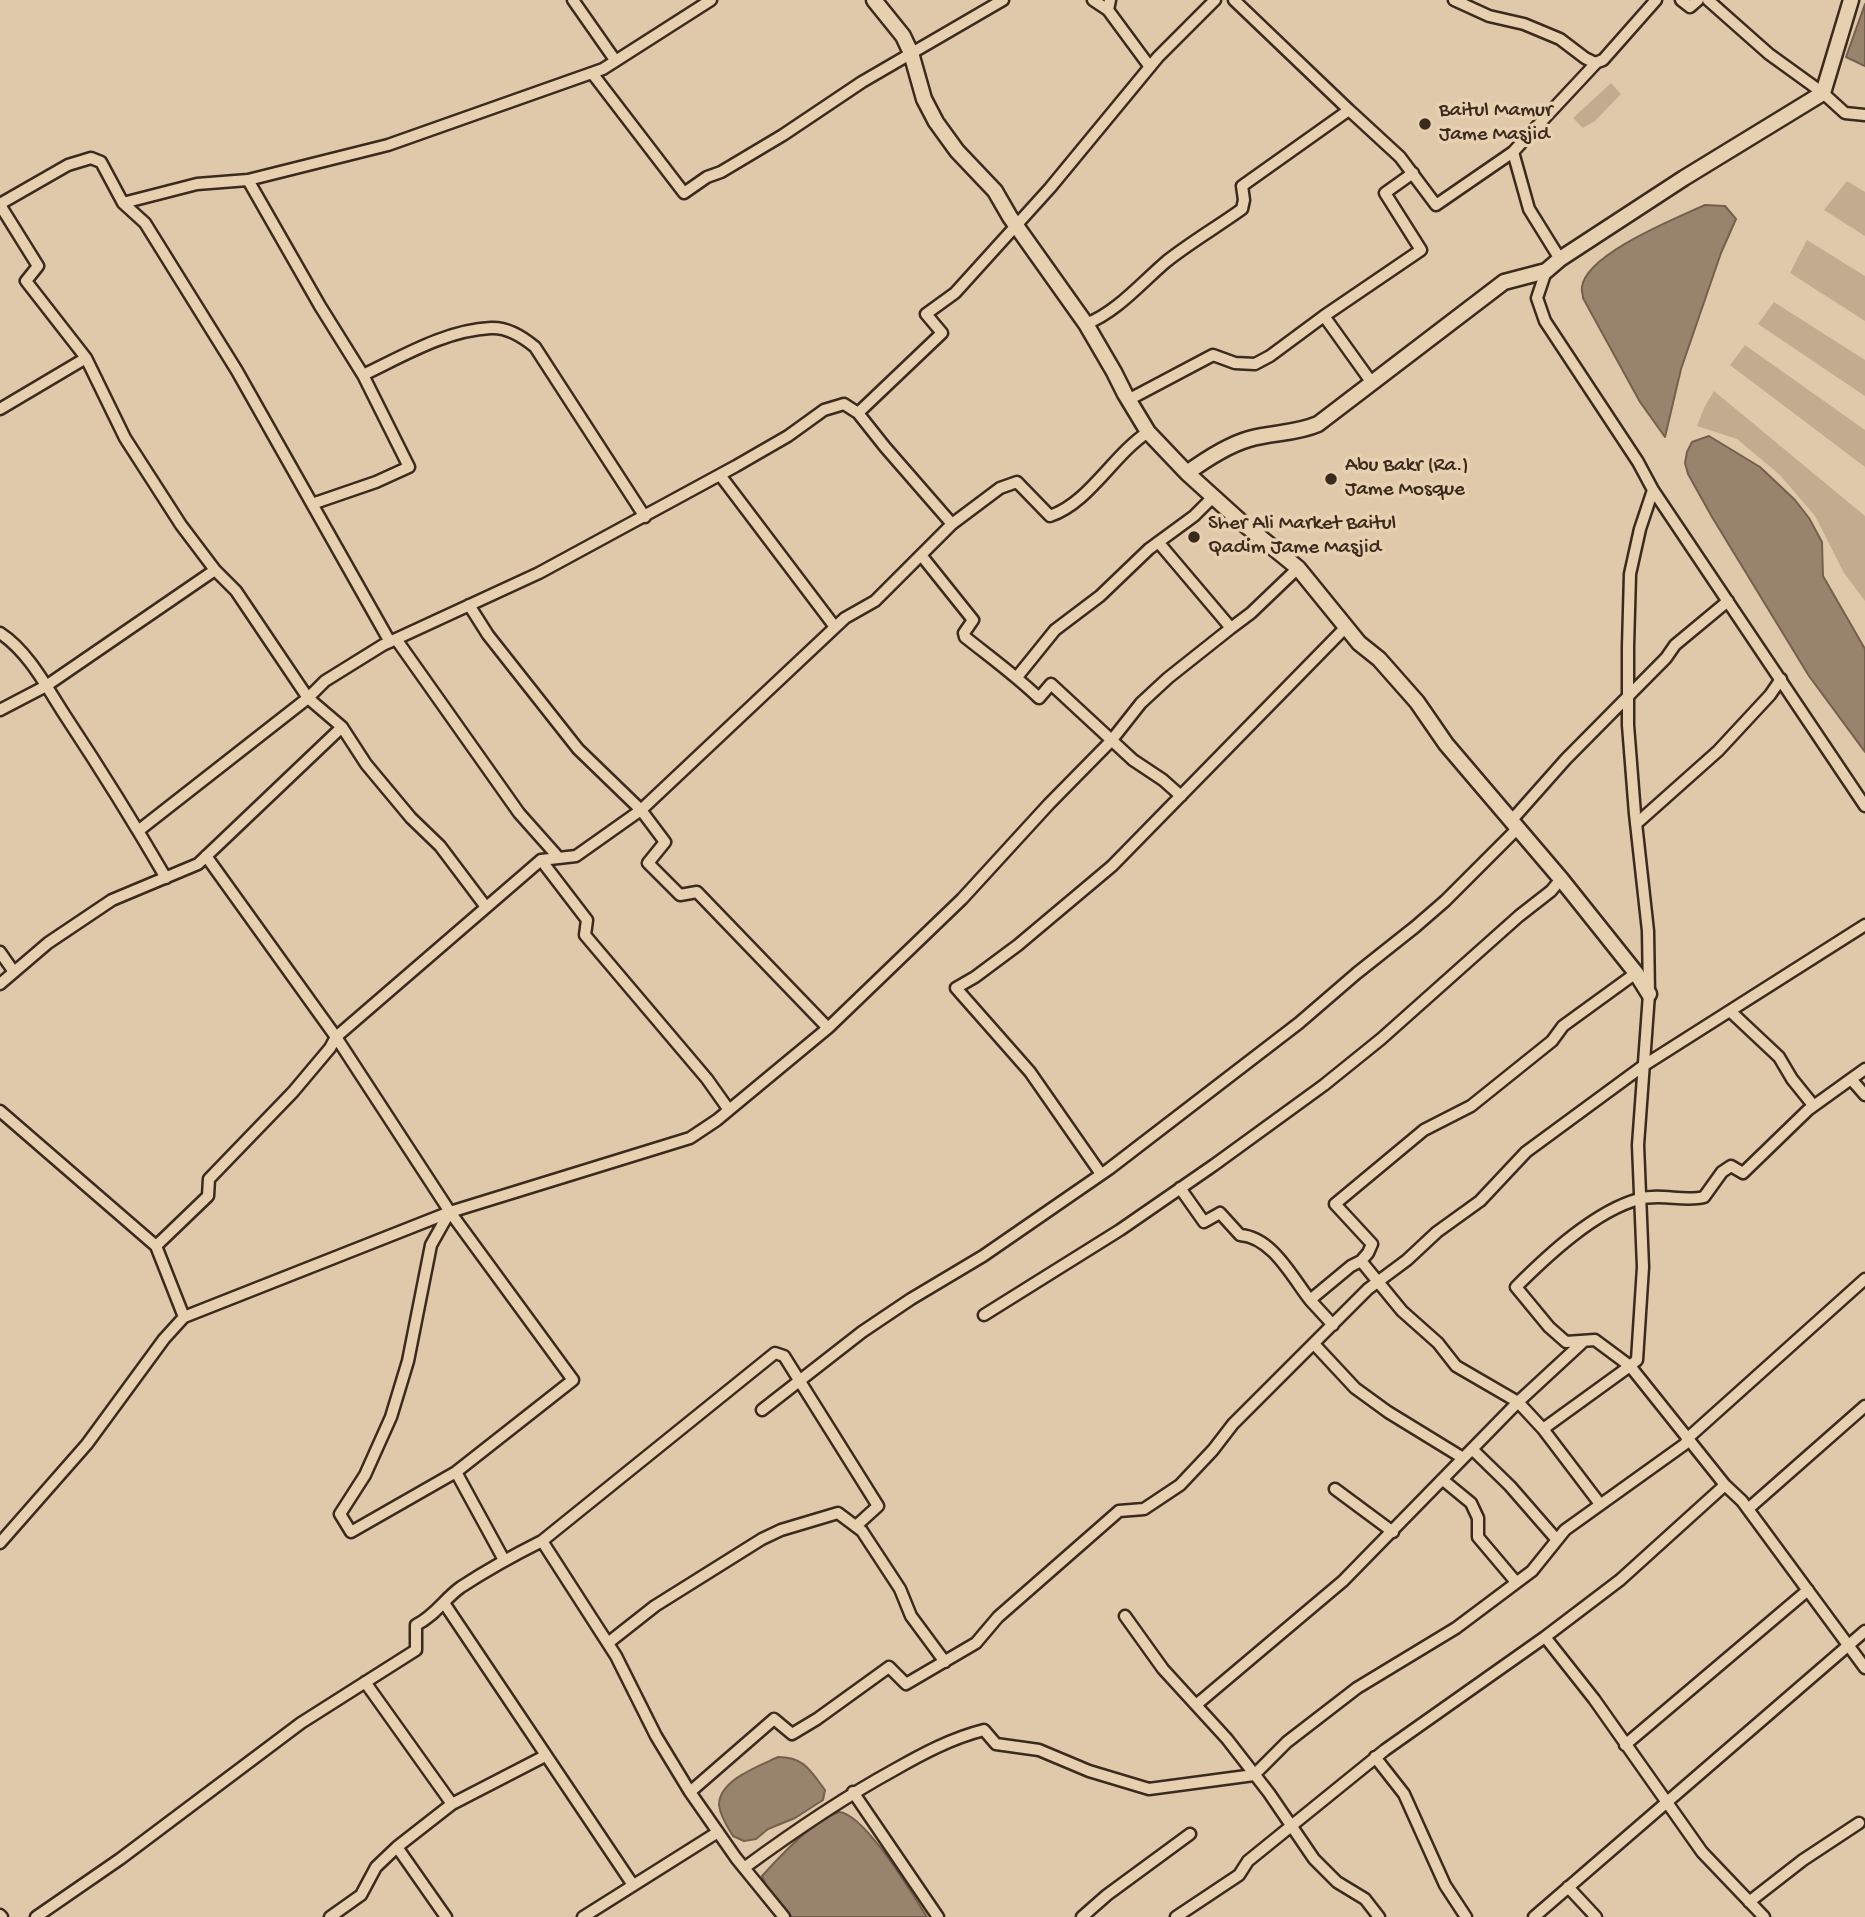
<!DOCTYPE html>
<html>
<head>
<meta charset="utf-8">
<style>
  body { margin:0 }
  canvas { display:block; background:#e0c9aa }
</style>
</head>
<body>
<canvas width="1865" height="1917"></canvas>
<script>
const g = document.querySelector('canvas').getContext('2d');
g.lineJoin = 'round';
function paint(path, color) { g.fillStyle = color; g.fill(path, 'evenodd'); }
function trace(path, color, width, dash) { g.strokeStyle = color; g.lineWidth = width; g.lineCap = dash ? 'butt' : 'round'; g.setLineDash(dash || []); g.stroke(path); }
function write(font, color, halo, rows, align = 'center') {
  g.font = font + ' "Gochi Hand",sans-serif'; g.lineWidth = 7; g.setLineDash([]); g.textBaseline = 'middle'; g.strokeStyle = halo; g.fillStyle = color; for (const [text, x, y, turn = 0] of rows) {
    g.save(); g.translate(x, y); g.rotate((+turn || 0) * Math.PI / 180); g.textAlign = isNaN(turn) ? turn : align; if (halo) g.strokeText(text, 0, 0); g.fillText(text, 0, 0); g.restore();
  }
}
paint(new Path2D(`
  M 1611,83 L 1621,94 L 1595,121 L 1583,128 L 1573,118 Z
  M 1847,181 L 1865,192 L 1865,236 L 1824,210 Z
  M 1807,240 L 1865,276 L 1865,321 L 1790,273 Z
  M 1774,302 L 1865,360 L 1865,396 L 1758,324 Z
  M 1745,345 L 1865,430 L 1865,467 L 1730,365 Z
  M 1714,391 L 1865,516 L 1865,601 L 1844,573 L 1815,516 L 1780,475 L 1737,439 L 1697,426 L 1704,408 Z`), '#c2ac90');
const water = new Path2D(`
  M 1865,4 L 1865,66 L 1846,57 Z
  M 1705,205 L 1725,206 L 1736,219 L 1721,253 L 1681,369 L 1665,437 L 1640,402 L 1583,298 C 1583,294 1581,290 1582,287 C 1586,254 1677,218 1705,205 Z
  M 1709,436 L 1760,467 L 1795,500 L 1809,518 L 1822,542 L 1823,576 L 1865,649 L 1865,752 L 1809,676 L 1712,517 L 1688,474 L 1685,463 L 1687,452 L 1692,442 Z
  M 778,1757 C 804,1757 810,1770 825,1790 L 823,1800 L 795,1818 L 768,1829 L 756,1839 L 744,1841 L 733,1836 C 728,1828 720,1816 719,1805 C 719,1780 759,1766 778,1757 Z
  M 839,1812 C 865,1814 912,1894 927,1917 L 792,1917 L 767,1888 L 762,1876 C 780,1856 814,1819 839,1812 Z`);
paint(water, '#98846d');
trace(water, '#73604d', 2);
const street = new Path2D(`
  M 573,0 L 615,60
  M 1093,0 L 1108,10
  M 1110,0 L 1108,10 L 1150,67
  M 1234,0 L 1349,110
  M 1454,0 L 1489,16 L 1524,24 L 1560,39 L 1585,58 L 1595,63 L 1603,60 L 1656,0
  M 1681,0 L 1690,7 L 1698,0
  M 1708,0 L 1769,54 L 1823,93 L 1845,113 L 1865,115
  M 592,73 L 684,193 L 707,177 L 721,172 L 783,135 L 862,82 L 1003,0
  M 1513,152 L 1597,62
  M 248,180 L 388,145 L 603,69 L 711,0
  M 123,203 L 197,184 L 248,180 L 320,306 L 363,375 L 409,467 L 376,482 L 312,504
  M 0,204 L 68,165 L 91,158 L 101,162 L 123,203 L 145,223 L 237,371 L 390,642
  M 0,205 L 38,266 L 26,281 L 86,358 L 125,438 L 181,525 L 215,570 L 236,591 L 308,698 L 342,727 L 366,764 L 411,818 L 440,846 L 486,907
  M 1546,271 L 1537,298 L 1545,321 L 1638,462 L 1653,490 L 1640,529 L 1630,574 L 1628,647 L 1628,725 L 1635,814 L 1648,931 L 1649,994 L 1638,1145 L 1643,1267 L 1637,1360 L 1630,1366 L 1725,1485 L 1742,1501 L 1865,1668
  M 1324,316 L 1421,250 L 1385,193 L 1413,173
  M 1086,324 C 1117,312 1142,282 1167,261 C 1191,242 1217,227 1242,209 L 1244,200 L 1242,186 L 1349,110 L 1400,157 L 1436,205 L 1513,152 L 1529,209 L 1560,259
  M 363,375 C 403,356 446,330 491,328 C 508,327 523,337 535,347 L 645,517
  M 1128,400 L 1213,355 L 1235,363 L 1255,364 L 1270,356 L 1324,316 L 1372,383
  M 0,409 L 86,358
  M 858,413 L 942,333 L 926,314 L 955,293 L 1050,188 L 1158,57 L 1215,0
  M 720,475 L 835,627
  M 1653,490 L 1865,806
  M 1159,543 L 1231,628 L 1251,613 L 1298,568
  M 921,555 L 973,620 L 964,633 L 965,637 C 990,657 1015,675 1039,698 L 1051,684 L 1133,760 L 1163,780 L 1181,796
  M 469,605 L 488,635 L 578,749 L 641,810 L 665,842 L 648,863 L 680,895 L 697,892 L 828,1028 L 962,899 L 1049,804 L 1111,741 L 1141,703 L 1168,678 L 1231,628
  M 0,633 C 29,652 47,688 66,717 C 101,770 134,823 166,878
  M 396,639 L 519,813 L 559,858
  M 1017,677 L 1055,630 L 1100,596 L 1149,549 L 1194,516 L 1213,497
  M 0,710 L 46,686 L 215,570
  M 1511,821 L 1566,759 L 1666,658 L 1675,645 L 1728,601
  M 1636,824 L 1718,751 L 1770,695 L 1781,679
  M 138,831 L 308,698 L 325,681 L 383,645 L 539,573 L 736,466 L 788,436 L 824,410 L 844,404 L 858,413 L 885,447 L 952,524
  M 206,856 L 336,1037 L 450,1212 L 573,1380 L 456,1472
  M 0,952 L 14,972
  M 0,984 L 48,943 L 112,900 L 198,864 L 342,727
  M 1730,1011 L 1779,1057 L 1792,1079 L 1813,1105
  M 1865,1069 L 1851,1079 L 1865,1095
  M 729,1110 L 828,1028
  M 0,1111 L 156,1246
  M 1101,1174 L 1030,1072 L 956,988 L 975,977 L 1018,945 L 1112,866 L 1346,627
  M 1180,1188 L 1204,1222 L 1220,1213 L 1240,1235 C 1272,1237 1292,1277 1310,1300
  M 449,1213 L 431,1245 L 408,1361 L 391,1417 L 365,1475 L 340,1514 L 351,1532 L 456,1472 L 504,1560
  M 1361,1261 L 1402,1311 L 1438,1343 L 1456,1366 L 1518,1402 L 1543,1429 L 1600,1504
  M 984,1315 L 1120,1230 L 1214,1165 L 1324,1085 L 1381,1039 L 1519,916 L 1551,891 L 1561,879
  M 184,1317 L 450,1212 L 690,1138 L 717,1120 L 729,1110 L 707,1079 L 585,935 L 587,920 L 541,860
  M 1333,1325 L 1310,1300 L 1351,1266 L 1361,1261 L 1368,1253 L 1372,1244 L 1335,1204 L 1424,1130 L 1471,1106 L 1552,1041 L 1563,1026 L 1636,973
  M 1314,1344 L 1355,1388 L 1388,1412 L 1463,1458
  M 762,1410 L 862,1332 L 911,1299 L 983,1256 L 1109,1169 L 1299,1023 L 1357,973 L 1415,927 L 1445,901 L 1517,829
  M 1543,1429 L 1630,1366 L 1595,1340 L 1566,1342 L 1549,1327 L 1516,1287 C 1548,1255 1595,1211 1639,1199 C 1661,1193 1684,1202 1704,1197 L 1722,1172 L 1731,1166 L 1743,1173 L 1808,1110 L 1851,1079
  M 1472,1449 L 1510,1486 L 1557,1540
  M 1443,1480 L 1471,1503 L 1478,1518 L 1478,1537 L 1516,1582
  M 1335,1489 L 1393,1532
  M 1748,1509 L 1865,1406
  M 542,1541 L 616,1656 L 656,1736 L 690,1792 L 736,1858 L 784,1917
  M 0,1543 L 87,1444 L 164,1339 L 184,1317 L 156,1246 L 208,1196 L 209,1179 L 293,1092 L 330,1048 L 336,1037 L 541,860 L 576,856 L 641,810 L 845,618 L 875,601 L 952,524 L 1000,488 L 1017,482 L 1050,516 C 1089,503 1113,455 1148,432
  M 444,1603 L 633,1885
  M 1125,1616 L 1163,1669 L 1227,1739 L 1269,1793 L 1314,1859 L 1337,1882 L 1365,1899 L 1379,1917
  M 1545,1637 L 1594,1699 L 1702,1852 L 1764,1917
  M 608,1643 L 655,1606 L 762,1539 L 781,1530 L 838,1513 L 862,1531 L 900,1589 L 911,1616 L 945,1662
  M 365,1682 L 452,1804 L 397,1847 L 446,1917
  M 1196,1705 L 1343,1581 L 1518,1402 L 1584,1341
  M 1625,1745 L 1808,1590
  M 1375,1757 L 1404,1794 L 1445,1885 L 1466,1917
  M 690,1792 L 774,1719 L 792,1734 L 817,1719 L 889,1667 L 906,1684 L 976,1643 L 998,1617 L 1119,1511 L 1144,1509 L 1180,1485 L 1213,1450 L 1233,1424 L 1368,1289 L 1407,1260 L 1437,1232 L 1480,1201 L 1526,1152 L 1643,1066 L 1865,925
  M 853,1792 L 938,1917
  M 452,1804 L 545,1756
  M 744,1868 C 793,1832 841,1799 894,1770 C 922,1754 952,1738 984,1730 L 996,1744 L 1039,1750 L 1089,1771 L 1149,1789 L 1254,1775 L 1287,1742 L 1357,1688 L 1456,1628 L 1532,1571 L 1565,1530 L 1685,1444 L 1689,1437 L 1865,1279
  M 1568,1887 L 1596,1917
  M 1749,1902 L 1803,1860 L 1859,1823
  M 0,1915 L 2,1917
  M 36,1917 L 120,1859 L 301,1723 L 416,1650 L 416,1625 C 436,1615 444,1599 461,1587 C 487,1570 514,1555 542,1541 L 775,1353 L 784,1356 L 878,1506 L 856,1526
  M 330,1917 L 361,1895 L 376,1867 L 397,1847
  M 583,1917 L 718,1832
  M 1082,1917 L 1107,1895 L 1190,1834
  M 1176,1917 L 1239,1875 L 1248,1861 L 1385,1750 L 1545,1637 L 1620,1580 L 1725,1485
  M 1534,1917 L 1865,1631`);
const secondary = new Path2D(`
  M 874,0 L 903,36 L 911,53 L 924,99 L 936,122 L 957,151 L 995,191 L 1010,217 L 1086,324 L 1114,372 L 1125,394 L 1148,432 L 1187,473 L 1239,520 L 1298,568 L 1359,643 L 1379,659 L 1417,702 L 1446,744 L 1561,879 L 1636,973 L 1649,994
  M 1187,473 C 1205,460 1228,445 1249,439 C 1273,432 1295,434 1318,424 L 1504,282 L 1546,271 L 1560,259 L 1684,178 L 1823,93 L 1851,0`);
trace(street, '#3b2a1e', 15);
trace(secondary, '#3b2a1e', 19);
trace(street, '#e7d0b0', 10);
trace(secondary, '#e7d0b0', 14);
for (const [x, y, r, color] of [
  [1425,124,7,"#3b2a1e"],
  [1331,479,7,"#3b2a1e"],
  [1194,537,7,"#3b2a1e"]
]) { const dot = new Path2D(); dot.arc(x, y, r, 0, 2 * Math.PI); g.fillStyle = color; g.fill(dot); trace(dot, '#e7d0b0', 2.5); }
write('21px', '#3b2a1e', '#e7d0b0', [
  ["Baitul Mamur",1439,112],
  ["Jame Masjid",1439,136],
  ["Abu Bakr (Ra.)",1345,467],
  ["Jame Mosque",1345,491],
  ["Sher Ali Market Baitul",1208,525],
  ["Qadim Jame Masjid",1208,549]
], 'left');
</script>
</body>
</html>
